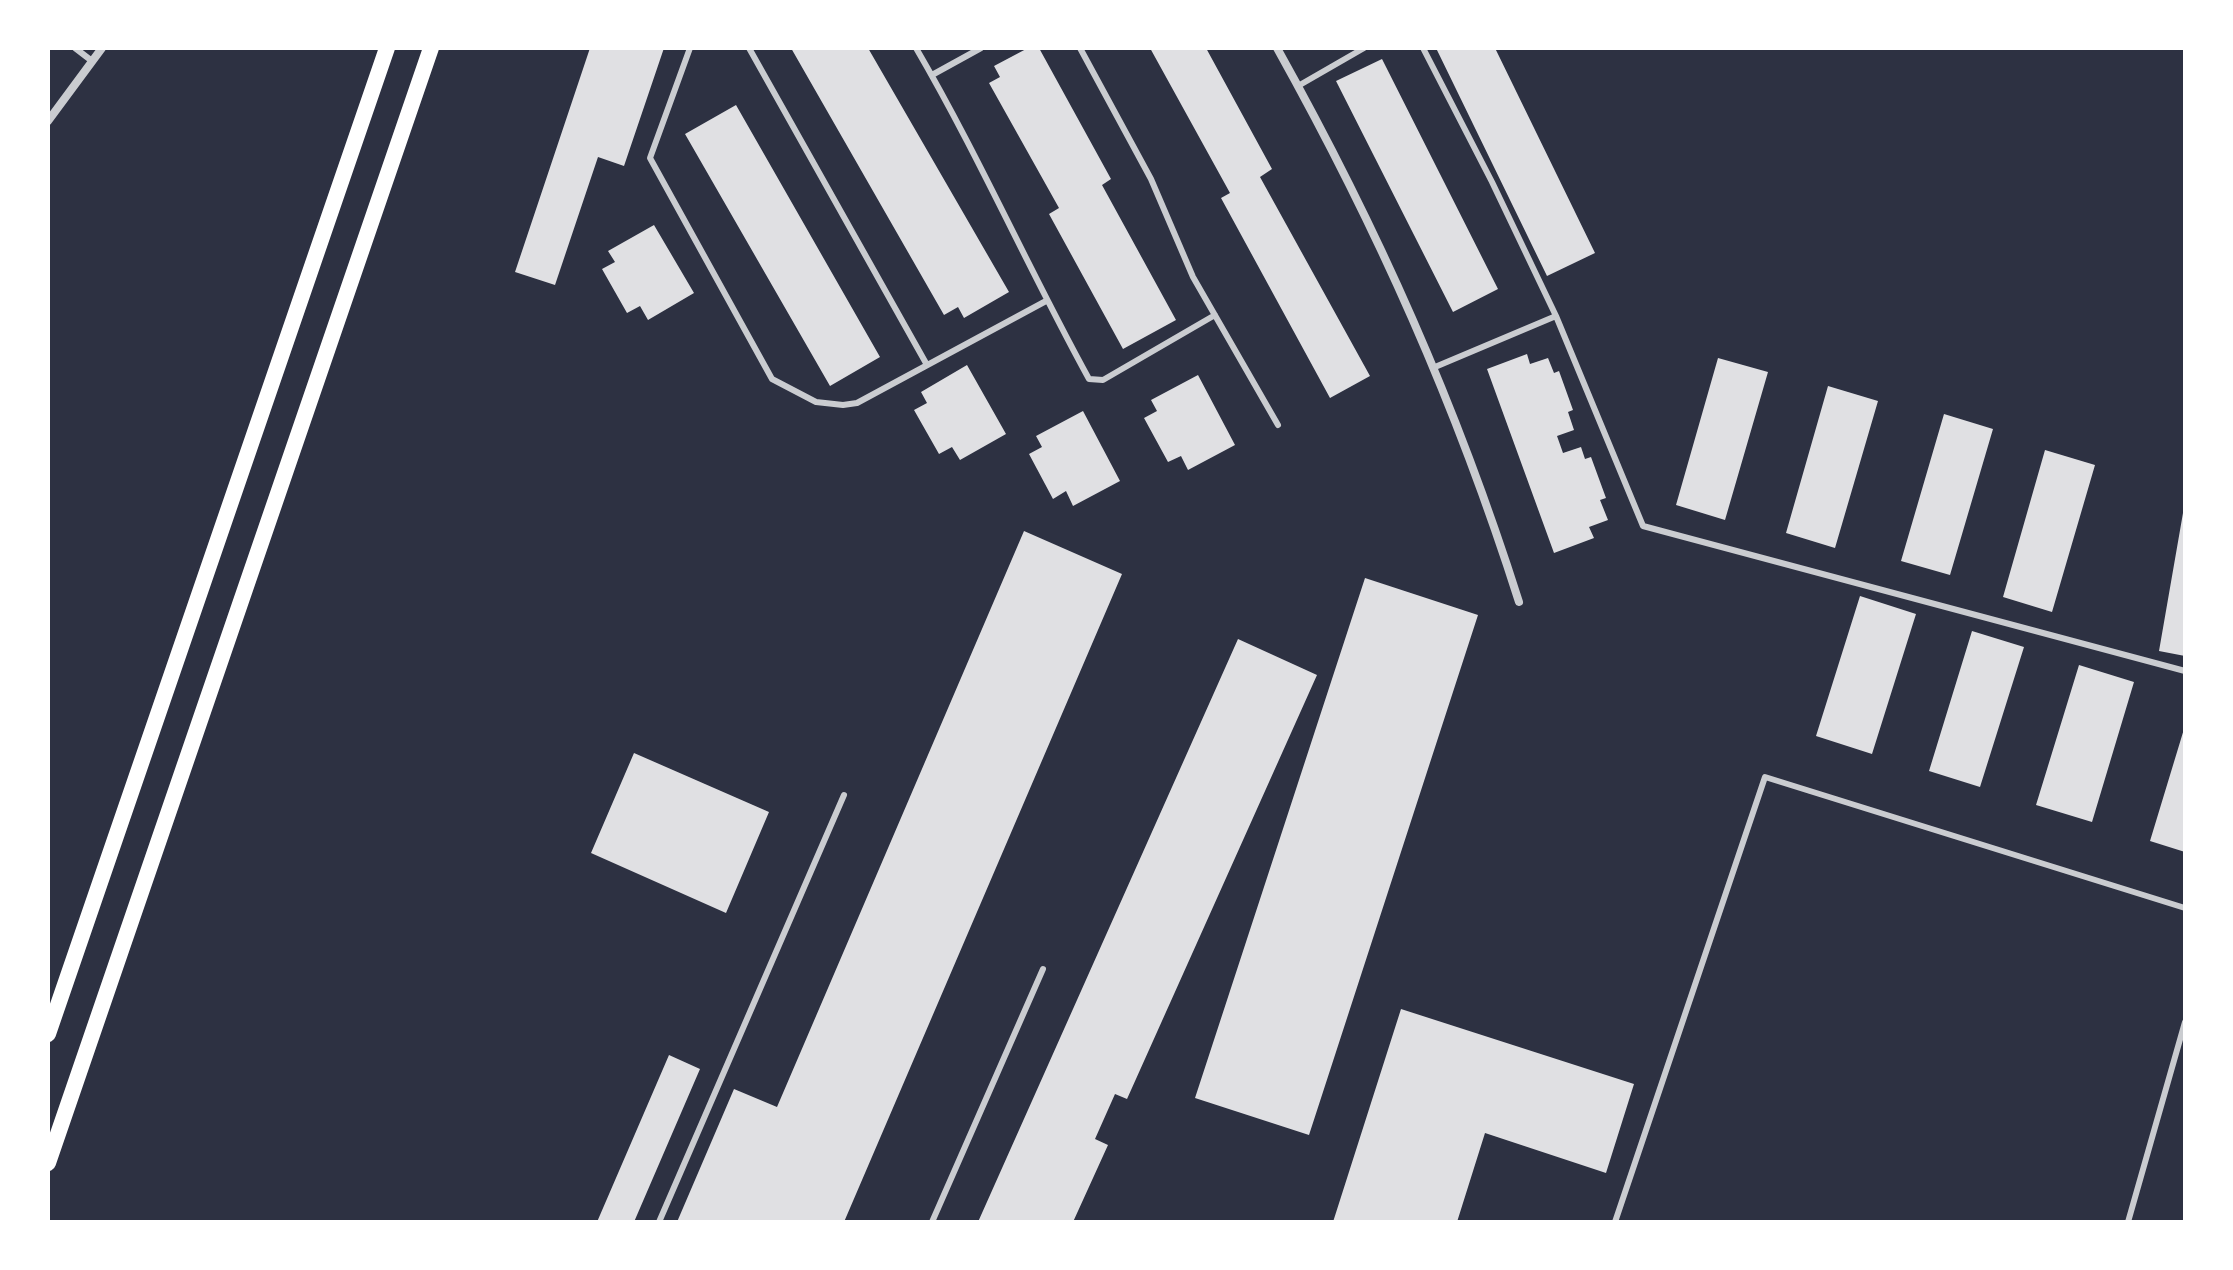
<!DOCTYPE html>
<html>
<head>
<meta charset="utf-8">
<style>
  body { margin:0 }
  #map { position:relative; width:2233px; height:1270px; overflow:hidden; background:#2d3142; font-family:"Source Serif 4",serif }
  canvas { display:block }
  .frame { position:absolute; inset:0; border:50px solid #fff; pointer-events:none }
</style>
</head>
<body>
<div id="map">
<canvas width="2233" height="1270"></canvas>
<div class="frame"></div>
</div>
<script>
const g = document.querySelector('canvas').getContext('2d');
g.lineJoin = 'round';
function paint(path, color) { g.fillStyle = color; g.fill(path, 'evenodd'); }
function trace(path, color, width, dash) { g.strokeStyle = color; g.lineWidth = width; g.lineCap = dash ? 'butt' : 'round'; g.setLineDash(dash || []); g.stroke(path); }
paint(new Path2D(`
  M 590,48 L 664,48 L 624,166 L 598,157 L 555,285 L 515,272 Z
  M 791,48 L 868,48 L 1009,292 L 964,318 L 958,307 L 944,315 Z
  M 1028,48 L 1039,48 L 1111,179 L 1102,185 L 1176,320 L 1123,349 L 1049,214 L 1059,208 L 989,83 L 1000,77 L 994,66 Z
  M 1150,48 L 1206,48 L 1272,169 L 1260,177 L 1370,376 L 1330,398 L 1221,198 L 1230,193 Z
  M 1436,48 L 1495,48 L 1595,253 L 1547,276 Z
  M 1382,59 L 1498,289 L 1453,312 L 1336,81 Z
  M 736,105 L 880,357 L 830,386 L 685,134 Z
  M 654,225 L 694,293 L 648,320 L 640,306 L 627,313 L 602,269 L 615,262 L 608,251 Z
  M 1527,354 L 1530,364 L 1548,358 L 1554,373 L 1559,371 L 1573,410 L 1568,412 L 1574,430 L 1557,436 L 1563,453 L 1581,447 L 1585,459 L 1591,457 L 1606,498 L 1600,500 L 1608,520 L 1589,527 L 1594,538 L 1554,553 L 1487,369 Z
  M 1718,358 L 1768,372 L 1725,520 L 1676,505 Z
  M 967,365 L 1006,434 L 960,460 L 952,447 L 939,454 L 914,410 L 927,403 L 921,392 Z
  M 1198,375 L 1235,445 L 1188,470 L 1181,456 L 1168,462 L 1144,418 L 1157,411 L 1151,400 Z
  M 1828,386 L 1878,401 L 1835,548 L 1786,533 Z
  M 1083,411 L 1120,481 L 1073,506 L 1066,491 L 1053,499 L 1029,454 L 1042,447 L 1036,436 Z
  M 1944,414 L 1993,429 L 1950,575 L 1901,561 Z
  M 2045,450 L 2095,465 L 2052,612 L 2003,597 Z
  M 2183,513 L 2185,513 L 2185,656 L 2159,651 Z
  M 1024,531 L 1122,574 L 844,1222 L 677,1222 L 734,1089 L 777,1107 Z
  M 1365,578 L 1478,615 L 1309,1135 L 1195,1098 Z
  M 1860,596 L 1916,614 L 1872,754 L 1816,736 Z
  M 1972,631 L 2024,647 L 1980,787 L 1929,771 Z
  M 1238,639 L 1317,675 L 1127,1099 L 1115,1094 L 1095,1139 L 1108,1145 L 1073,1222 L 978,1222 Z
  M 2079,665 L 2134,682 L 2092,822 L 2036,805 Z
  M 2184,729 L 2185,730 L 2185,852 L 2150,841 Z
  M 634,753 L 769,812 L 726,913 L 591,853 Z
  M 1401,1009 L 1634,1084 L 1606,1173 L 1485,1133 L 1457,1222 L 1333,1222 Z
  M 669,1055 L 700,1069 L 634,1222 L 597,1222 Z`), '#e0e0e3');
trace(new Path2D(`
  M 75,48 L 92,61
  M 690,48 L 650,158 L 772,379 L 816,402 L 843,405 L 857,403 L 1046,301
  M 749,48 L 927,365
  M 916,48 C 979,156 1029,270 1089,379 L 1103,380 L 1215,315
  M 1080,48 L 1151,179 L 1193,277 L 1278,425
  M 1423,48 L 1492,182 L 1556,316
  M 932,75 L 981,48
  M 1298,86 L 1364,48
  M 1435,367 L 1556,316 L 1643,526 L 2185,671
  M 659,1222 L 844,795
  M 932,1222 L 1043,969
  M 1615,1222 L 1765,777 L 2185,908
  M 2128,1222 L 2185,1022`), '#caccd0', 6);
trace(new Path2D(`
  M 1277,48 C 1378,229 1456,404 1519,602
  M 48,121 L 102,48`), '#caccd0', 8);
trace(new Path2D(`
  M 48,1034 L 387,48
  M 48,1163 L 431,48`), '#fff', 16);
</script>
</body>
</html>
